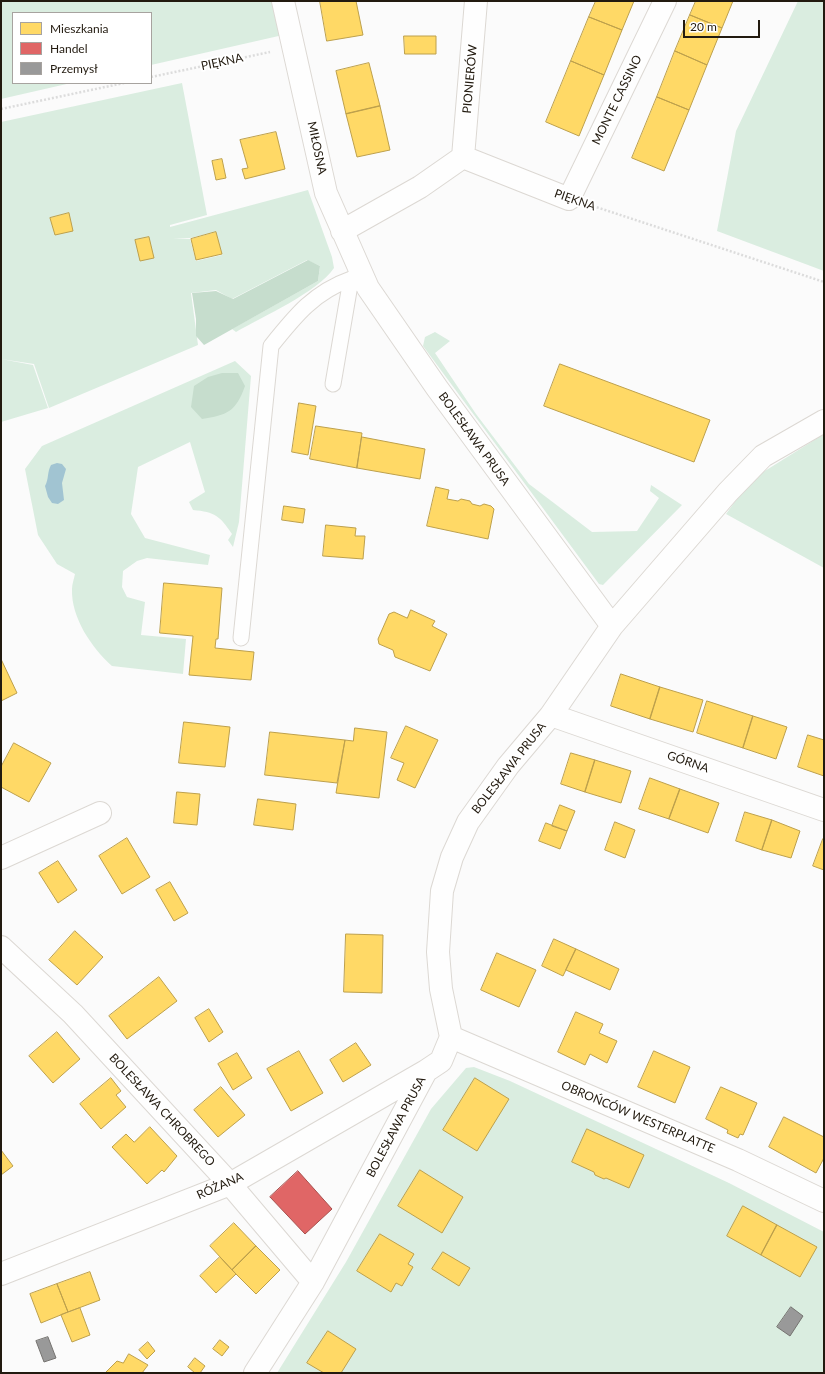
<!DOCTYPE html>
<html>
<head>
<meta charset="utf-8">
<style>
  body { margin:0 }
  #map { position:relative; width:825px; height:1374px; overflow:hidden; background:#fbfbfb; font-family:Lato,sans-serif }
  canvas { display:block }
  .frame { position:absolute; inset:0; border:2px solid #221a0f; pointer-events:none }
  .legend { position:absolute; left:12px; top:12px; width:140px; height:72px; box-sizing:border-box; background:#fff; border:1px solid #a7a39f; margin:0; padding:5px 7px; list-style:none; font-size:12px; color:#221a0f }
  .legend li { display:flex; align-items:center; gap:8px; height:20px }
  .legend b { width:20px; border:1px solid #a7a39f }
  .scale { position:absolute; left:683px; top:20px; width:77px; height:18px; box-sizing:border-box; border:2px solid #221a0f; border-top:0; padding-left:5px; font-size:12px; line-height:14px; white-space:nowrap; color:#221a0f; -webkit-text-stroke:3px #fff; paint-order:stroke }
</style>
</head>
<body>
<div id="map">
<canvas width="825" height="1374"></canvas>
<div class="frame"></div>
<ul class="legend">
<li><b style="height:11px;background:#ffd966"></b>Mieszkania</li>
<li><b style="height:11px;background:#e06666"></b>Handel</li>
<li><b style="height:11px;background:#999"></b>Przemysł</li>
</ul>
<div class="scale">20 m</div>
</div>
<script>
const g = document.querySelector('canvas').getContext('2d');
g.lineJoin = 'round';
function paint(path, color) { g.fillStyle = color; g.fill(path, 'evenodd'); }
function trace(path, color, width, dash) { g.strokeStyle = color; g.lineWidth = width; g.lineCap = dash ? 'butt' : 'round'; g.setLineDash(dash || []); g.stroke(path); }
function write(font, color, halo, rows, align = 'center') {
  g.font = font + ' Lato,sans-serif'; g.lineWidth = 4; g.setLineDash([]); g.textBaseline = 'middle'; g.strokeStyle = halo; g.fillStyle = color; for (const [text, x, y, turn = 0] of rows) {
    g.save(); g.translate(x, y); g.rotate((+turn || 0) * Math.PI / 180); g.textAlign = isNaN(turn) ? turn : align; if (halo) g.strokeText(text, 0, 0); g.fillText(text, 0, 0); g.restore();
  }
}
paint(new Path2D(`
  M 1,1 L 277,1 L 283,35 L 151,65 L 151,13 L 13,13 L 13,83 L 71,83 L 1,99 Z
  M 798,1 L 824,1 L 824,271 L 717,231 L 736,131 Z
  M 182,83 L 207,215 L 170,225 L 170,227 L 308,190 L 332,257 L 334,268 C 318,292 262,317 236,332 L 232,329 L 318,281 L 320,266 L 307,260 L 232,299 L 216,290 L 191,293 L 198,345 L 49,408 L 34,364 L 1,359 L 1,122 ZM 216,232 L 222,255 L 196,261 L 190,239 L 173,239 L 190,238 Z
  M 435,332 L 450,341 L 435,353 L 476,414 L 529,484 L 592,532 L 637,531 L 659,498 L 650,491 L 651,485 L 682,505 L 603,585 L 599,584 L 423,346 L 425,337 Z
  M 1,359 L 33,365 L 48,408 L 1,422 Z
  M 235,361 L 251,376 L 239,522 L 233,547 L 228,540 L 232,534 C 220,516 215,512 193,510 L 189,502 L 205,492 L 190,442 L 138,467 L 131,514 L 145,538 L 210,555 L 208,565 L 147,558 L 137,561 L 123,571 L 122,587 L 127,597 L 145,602 L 141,635 L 186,639 L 183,674 L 112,666 C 92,648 71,618 72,589 C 72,584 74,579 75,574 L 57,564 L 38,535 L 25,469 L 42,446 Z
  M 824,434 L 824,568 L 726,514 L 739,496 L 760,474 Z
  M 474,1067 L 510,1081 L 729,1183 L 824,1232 L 824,1373 L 277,1373 L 346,1262 L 431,1109 L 466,1068 Z`), '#daede0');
paint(new Path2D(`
  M 308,260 L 320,266 L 318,281 L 204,345 L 196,336 L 196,319 L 192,293 L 216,291 L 233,299 Z
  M 222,373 L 238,373 L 245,386 C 236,412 227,415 202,419 L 191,407 L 194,386 L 208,377 Z`), '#c6ddcd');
paint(new Path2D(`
  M 57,463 L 62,464 L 66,469 L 62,483 L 64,500 L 58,504 L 52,503 L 48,497 L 45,486 C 49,479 47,472 51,465 Z`), '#a1c4d2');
const homes = new Path2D(`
  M 320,1 L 356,1 L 363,35 L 327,41 Z
  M 596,1 L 634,1 L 622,30 L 589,17 Z
  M 696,1 L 733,1 L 722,28 L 690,15 Z
  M 690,15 L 722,28 L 707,65 L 675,51 Z
  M 589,17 L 622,30 L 604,75 L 571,61 Z
  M 404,36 L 436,36 L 436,54 L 405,54 Z
  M 675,51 L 707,65 L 689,110 L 657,97 Z
  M 571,61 L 604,75 L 579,136 L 546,122 Z
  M 369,63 L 380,106 L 346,114 L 336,71 Z
  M 657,97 L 689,110 L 664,171 L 632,158 Z
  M 380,106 L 390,150 L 357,157 L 346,114 Z
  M 276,132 L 285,169 L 245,179 L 242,169 L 248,168 L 240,140 Z
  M 222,159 L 226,178 L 216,180 L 212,161 Z
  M 69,213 L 73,231 L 55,235 L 50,218 Z
  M 216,232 L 222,254 L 196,260 L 191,239 Z
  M 149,237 L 154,258 L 140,261 L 135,240 Z
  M 560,364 L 710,420 L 694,462 L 544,406 Z
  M 299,403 L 316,406 L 308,455 L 292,452 Z
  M 316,426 L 362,433 L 357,468 L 310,459 Z
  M 362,437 L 425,449 L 420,479 L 357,468 Z
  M 436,487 L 449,490 L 447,499 L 458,501 L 461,499 L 470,501 L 472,504 L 480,506 L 484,504 L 491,506 L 494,509 L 488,539 L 427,526 Z
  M 284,506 L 305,509 L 303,523 L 282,520 Z
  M 326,525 L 356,528 L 355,536 L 365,536 L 363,559 L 323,556 Z
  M 164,583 L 222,588 L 218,639 L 216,639 L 215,648 L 254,652 L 251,680 L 189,675 L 193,636 L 160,633 Z
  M 411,610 L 435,621 L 432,626 L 447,634 L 430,671 L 395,657 L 393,650 L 379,644 L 378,639 L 389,614 L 394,612 L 407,618 Z
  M 1,659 L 17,693 L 1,701 Z
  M 621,674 L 660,687 L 650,719 L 611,706 Z
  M 660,687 L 703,700 L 693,732 L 650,719 Z
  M 707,701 L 753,716 L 743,748 L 697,733 Z
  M 753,716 L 787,727 L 776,759 L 743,748 Z
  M 184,722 L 230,727 L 225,767 L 179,763 Z
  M 406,726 L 438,740 L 415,788 L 397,780 L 404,763 L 391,758 Z
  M 355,728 L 387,732 L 379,798 L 336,793 L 345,740 L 353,741 Z
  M 270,732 L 345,740 L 337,783 L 265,775 Z
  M 808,735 L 824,740 L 824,776 L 798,767 Z
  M 14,743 L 51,763 L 29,802 L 1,787 L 1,767 Z
  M 571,753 L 595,760 L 585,792 L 561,784 Z
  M 595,760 L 631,771 L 621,803 L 585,792 Z
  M 650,778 L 680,789 L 669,819 L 639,809 Z
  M 680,789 L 719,803 L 708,833 L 669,819 Z
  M 177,792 L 200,794 L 197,825 L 174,823 Z
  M 258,799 L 296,804 L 293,830 L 254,825 Z
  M 560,805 L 575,811 L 567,831 L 552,826 Z
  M 745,812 L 772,820 L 762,850 L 736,841 Z
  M 772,820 L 800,831 L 791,858 L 762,850 Z
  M 615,822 L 635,830 L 625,858 L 605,850 Z
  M 546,823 L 567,831 L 560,849 L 539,841 Z
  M 127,838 L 150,877 L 122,894 L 99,856 Z
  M 823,839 L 824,840 L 824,870 L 813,866 Z
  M 58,861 L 77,890 L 58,903 L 39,873 Z
  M 170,882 L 188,913 L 174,921 L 156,890 Z
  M 75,931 L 103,957 L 77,985 L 49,960 Z
  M 346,934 L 383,935 L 382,993 L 344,992 Z
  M 554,939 L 576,949 L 563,976 L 542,966 Z
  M 576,949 L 619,969 L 610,990 L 566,970 Z
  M 497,953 L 536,970 L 519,1007 L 481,990 Z
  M 159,977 L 177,1001 L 127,1039 L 109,1016 Z
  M 209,1009 L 223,1032 L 209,1042 L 195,1018 Z
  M 576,1012 L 603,1024 L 599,1033 L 617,1041 L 607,1063 L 590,1054 L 585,1065 L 558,1052 Z
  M 57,1032 L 80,1059 L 53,1083 L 29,1056 Z
  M 356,1043 L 371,1065 L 343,1082 L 330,1060 Z
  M 299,1051 L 323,1093 L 291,1111 L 267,1069 Z
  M 654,1051 L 690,1067 L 675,1103 L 638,1087 Z
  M 237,1053 L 252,1078 L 233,1090 L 218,1064 Z
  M 111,1078 L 121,1091 L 116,1095 L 126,1107 L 101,1129 L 80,1104 Z
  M 475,1078 L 509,1099 L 477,1151 L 443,1130 Z
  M 221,1087 L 245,1115 L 218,1137 L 194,1110 Z
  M 721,1087 L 757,1103 L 743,1135 L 740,1134 L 738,1138 L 727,1133 L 728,1130 L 706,1119 Z
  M 784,1117 L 824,1137 L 824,1158 L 816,1173 L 769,1147 Z
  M 150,1127 L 177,1156 L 164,1172 L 162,1170 L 147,1184 L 112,1147 L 126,1134 L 134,1142 Z
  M 587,1129 L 644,1155 L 629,1188 L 606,1178 L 604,1179 L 595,1175 L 594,1172 L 572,1162 Z
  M 1,1150 L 13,1166 L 1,1175 Z
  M 420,1170 L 463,1197 L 442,1233 L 398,1206 Z
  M 743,1206 L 777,1225 L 761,1255 L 727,1236 Z
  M 234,1223 L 256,1246 L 232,1270 L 210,1246 Z
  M 777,1225 L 817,1247 L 800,1277 L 761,1255 Z
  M 380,1234 L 414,1254 L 408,1264 L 413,1267 L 402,1286 L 396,1283 L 391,1292 L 357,1271 Z
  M 256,1246 L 280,1270 L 256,1294 L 232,1270 Z
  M 443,1252 L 470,1268 L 459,1286 L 432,1269 Z
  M 220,1257 L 236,1274 L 216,1293 L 200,1276 Z
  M 90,1272 L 100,1300 L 68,1312 L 57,1284 Z
  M 57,1284 L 68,1312 L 41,1323 L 30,1294 Z
  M 80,1308 L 90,1335 L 72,1342 L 61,1315 Z
  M 328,1331 L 356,1349 L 341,1373 L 324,1373 L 307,1363 Z
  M 220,1340 L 229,1347 L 222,1356 L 213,1349 Z
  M 148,1342 L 155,1351 L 147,1359 L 139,1350 Z
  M 129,1354 L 148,1365 L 142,1373 L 105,1373 L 117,1361 L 123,1363 Z
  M 195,1358 L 205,1366 L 200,1373 L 195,1373 L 188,1367 Z`);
paint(homes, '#ffd966');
trace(homes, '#bda04c', 1);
const shops = new Path2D(`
  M 298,1171 L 332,1209 L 305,1234 L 270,1197 Z`);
paint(shops, '#e06666');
trace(shops, '#a74f4c', 1);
const industry = new Path2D(`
  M 791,1307 L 803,1316 L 790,1336 L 777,1327 Z
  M 48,1337 L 56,1358 L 44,1362 L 36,1341 Z`);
paint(industry, '#999');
trace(industry, '#757370', 1);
const lane = new Path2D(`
  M 333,384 L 351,279
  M 241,638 L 271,346 C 295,316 314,292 351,279 L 368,288`);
const street = new Path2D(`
  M 283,1 L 326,193 L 368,288 L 437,388 L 612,626
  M 463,157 L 476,1
  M 342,231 L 420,187 L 463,157 L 569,199 L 665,1
  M 551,715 L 824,810
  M 1,858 L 100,813
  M 1,947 L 73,1014 L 230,1184 L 313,1282
  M 451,1037 L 738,1160 L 824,1201
  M 1,1274 L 230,1184 L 426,1071
  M 255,1373 L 313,1282 L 426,1071 L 441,1061 L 451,1037 L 441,989 L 438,952 L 442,891 L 452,857 L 468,822 L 508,766 L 551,715 L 612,626 L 728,492 L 763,456 L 824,421`);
trace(lane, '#dcd8d3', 17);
trace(street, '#dcd8d3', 24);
trace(new Path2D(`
  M 151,77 L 270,52
  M 1,109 L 124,83
  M 593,206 L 824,282`), '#dcdcdc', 2.5, [2, 2]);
trace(lane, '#fefefe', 15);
trace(street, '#fefefe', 22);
write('12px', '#221a0f', '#fff', [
  ["PIĘKNA",222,62,-12],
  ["PIONIERÓW",470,79,-85],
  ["MONTE CASSINO",617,100,-64],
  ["MIŁOSNA",317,148,78],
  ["PIĘKNA",575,200,19],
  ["BOLESŁAWA PRUSA",474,439,54],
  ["GÓRNA",688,762,19],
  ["BOLESŁAWA PRUSA",509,768,-52],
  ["BOLESŁAWA CHROBREGO",162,1110,47],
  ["OBROŃCÓW WESTERPLATTE",638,1117,23],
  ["BOLESŁAWA PRUSA",396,1127,-62],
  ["RÓŻANA",220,1186,-24]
]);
</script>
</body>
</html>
